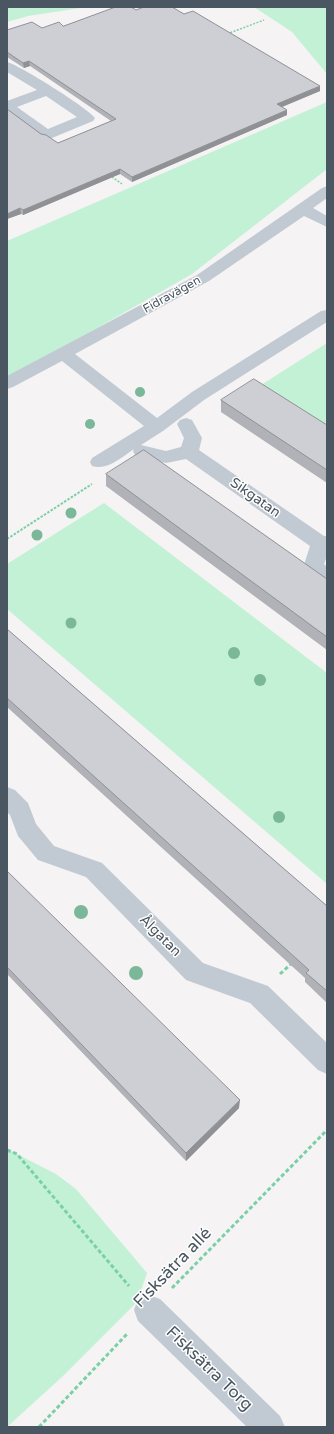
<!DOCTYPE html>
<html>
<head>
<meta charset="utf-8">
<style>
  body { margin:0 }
  #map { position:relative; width:334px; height:1434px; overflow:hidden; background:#f5f3f3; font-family:"Varela Round",sans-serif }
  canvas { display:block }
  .frame { position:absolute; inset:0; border:8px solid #4a5661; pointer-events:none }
</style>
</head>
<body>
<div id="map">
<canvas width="334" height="1434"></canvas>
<div class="frame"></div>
</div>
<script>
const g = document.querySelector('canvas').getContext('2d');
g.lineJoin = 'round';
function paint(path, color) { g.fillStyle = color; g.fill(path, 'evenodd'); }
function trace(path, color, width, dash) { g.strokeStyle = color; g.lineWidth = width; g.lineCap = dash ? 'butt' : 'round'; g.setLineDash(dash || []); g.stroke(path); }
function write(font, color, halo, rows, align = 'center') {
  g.font = font + ' "Varela Round",sans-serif'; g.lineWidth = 3; g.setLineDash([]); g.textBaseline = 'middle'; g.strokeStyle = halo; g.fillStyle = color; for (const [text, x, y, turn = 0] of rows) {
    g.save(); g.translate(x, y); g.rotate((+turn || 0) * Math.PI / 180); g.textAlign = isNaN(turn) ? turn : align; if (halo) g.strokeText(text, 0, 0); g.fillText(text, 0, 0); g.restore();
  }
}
paint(new Path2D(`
  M 7,7 L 87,7 L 28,16 L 7,22 Z
  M 254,7 L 327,7 L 327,74 L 292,32 Z
  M 327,102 L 327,169 L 192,274 L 97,328 L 7,377 L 7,241 Z
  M 327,343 L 327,428 L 261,385 Z
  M 104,503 L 327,673 L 327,884 L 7,609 L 7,564 Z
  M 7,1149 L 56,1174 L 76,1189 L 147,1273 L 137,1302 L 63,1376 L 7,1427 Z`), '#c3f1d5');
trace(new Path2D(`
  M 227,34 L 264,20
  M 109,175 L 122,184`), '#7ad0a6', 1.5, [2, 1.5]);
trace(new Path2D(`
  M 7,539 L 92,484`), '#7ad0a6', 2, [2.5, 1.5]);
trace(new Path2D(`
  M 280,974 L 291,964
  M 7,1150 L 17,1154 L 129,1286
  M 172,1288 L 327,1130
  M 39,1427 L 127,1334`), '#7ad0a6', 3, [4, 2.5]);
paint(new Path2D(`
  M 7,62 C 19,65 88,108 95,118 L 93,121 L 52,138 L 47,139 L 42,138 L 7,113 L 7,101 L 37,90 L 7,72 ZM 46,96 L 77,117 L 48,129 L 17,107 Z
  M 327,186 L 327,198 L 313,208 L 327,216 L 327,227 L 304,216 L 209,281 L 75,354 L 157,418 L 192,392 L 321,311 L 327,310 L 327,322 L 204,400 L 163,431 L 141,445 L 166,451 L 181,447 L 184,438 L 177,424 L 180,420 L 186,418 L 192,420 L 202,438 L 199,450 L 324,536 L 327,536 L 327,556 L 324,564 L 327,567 L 327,587 L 320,585 L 304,565 L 310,546 L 186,459 L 166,463 L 135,455 L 133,451 L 134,449 C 122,457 107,471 92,466 L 90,462 L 92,458 L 144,426 L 62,361 L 13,387 L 7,389 L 7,376 L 197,275 L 322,188 Z
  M 7,787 L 15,790 L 28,803 L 36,824 L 54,846 L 102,863 L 203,963 L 268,986 L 327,1043 L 327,1074 L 318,1070 L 250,1003 L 186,980 L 86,877 L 38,860 L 18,836 L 10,815 L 7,812 Z
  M 149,1295 L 160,1299 L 280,1416 L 285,1427 L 247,1427 L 138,1321 L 134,1310 L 138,1299 Z`), '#c1cad2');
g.fillStyle = '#7bb799';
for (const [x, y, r] of [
  [140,392,5],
  [90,424,5],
  [71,513,5.5],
  [37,535,5.5],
  [71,623,5.5],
  [234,653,6],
  [260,680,6],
  [279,817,6],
  [81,912,7],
  [136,973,7]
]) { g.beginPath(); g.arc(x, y, r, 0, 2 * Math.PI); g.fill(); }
paint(new Path2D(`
  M 136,10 L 320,91 L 282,107 L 287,115 L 132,182 L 120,174 L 23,215 L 21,214 L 7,219 L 7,109 L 41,134 L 58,143 L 111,121 L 30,66 L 24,68 L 7,57 L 7,30 L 42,28 L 63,26 Z
  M 221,400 L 327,425 L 327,483 L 221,412 Z
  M 106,474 L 327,579 L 327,650 L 106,486 Z
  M 7,629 L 327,906 L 327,1003 L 305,982 L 305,978 L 7,707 Z
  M 7,871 L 239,1108 L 186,1161 L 7,974 Z`), '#b0b2b7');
paint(new Path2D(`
  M 29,61 L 30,66 L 24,68 L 23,63 Z
  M 320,86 L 320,91 L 277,109 L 277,104 Z
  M 287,110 L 287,115 L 132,182 L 132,177 Z
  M 120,169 L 120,174 L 23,215 L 23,210 Z
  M 20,208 L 21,214 L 7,219 L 7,214 Z
  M 240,1100 L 239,1108 L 186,1161 L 186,1153 Z`), '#909195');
const building = new Path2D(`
  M 116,7 L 131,7 L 136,10 L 144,7 L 172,7 L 184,14 L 193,11 L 320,86 L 277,104 L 287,110 L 132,177 L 120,169 L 23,210 L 20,208 L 7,214 L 7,109 L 41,134 L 46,135 L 58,143 L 116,119 L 29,61 L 23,63 L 7,52 L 7,30 L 32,22 L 42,28 L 59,22 L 63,26 Z
  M 254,379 L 327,425 L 327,470 L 221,400 Z
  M 144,450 L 327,579 L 327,637 L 106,474 Z
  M 7,629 L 327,906 L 327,991 L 306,973 L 309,970 L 7,698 Z
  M 7,871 L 240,1100 L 186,1153 L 7,967 Z`);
paint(building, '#cdcfd5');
trace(building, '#909195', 1);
write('12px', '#4a5661', '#fff', [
  ["Fidravägen",172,295,-29]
]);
write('14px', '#4a5661', '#fff', [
  ["Sikgatan",255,498,35],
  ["Ålgatan",160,936,45]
]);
write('17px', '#4a5661', '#fff', [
  ["Fisksätra allé",173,1268,-46],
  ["Fisksätra Torg",209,1369,44]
]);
</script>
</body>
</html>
